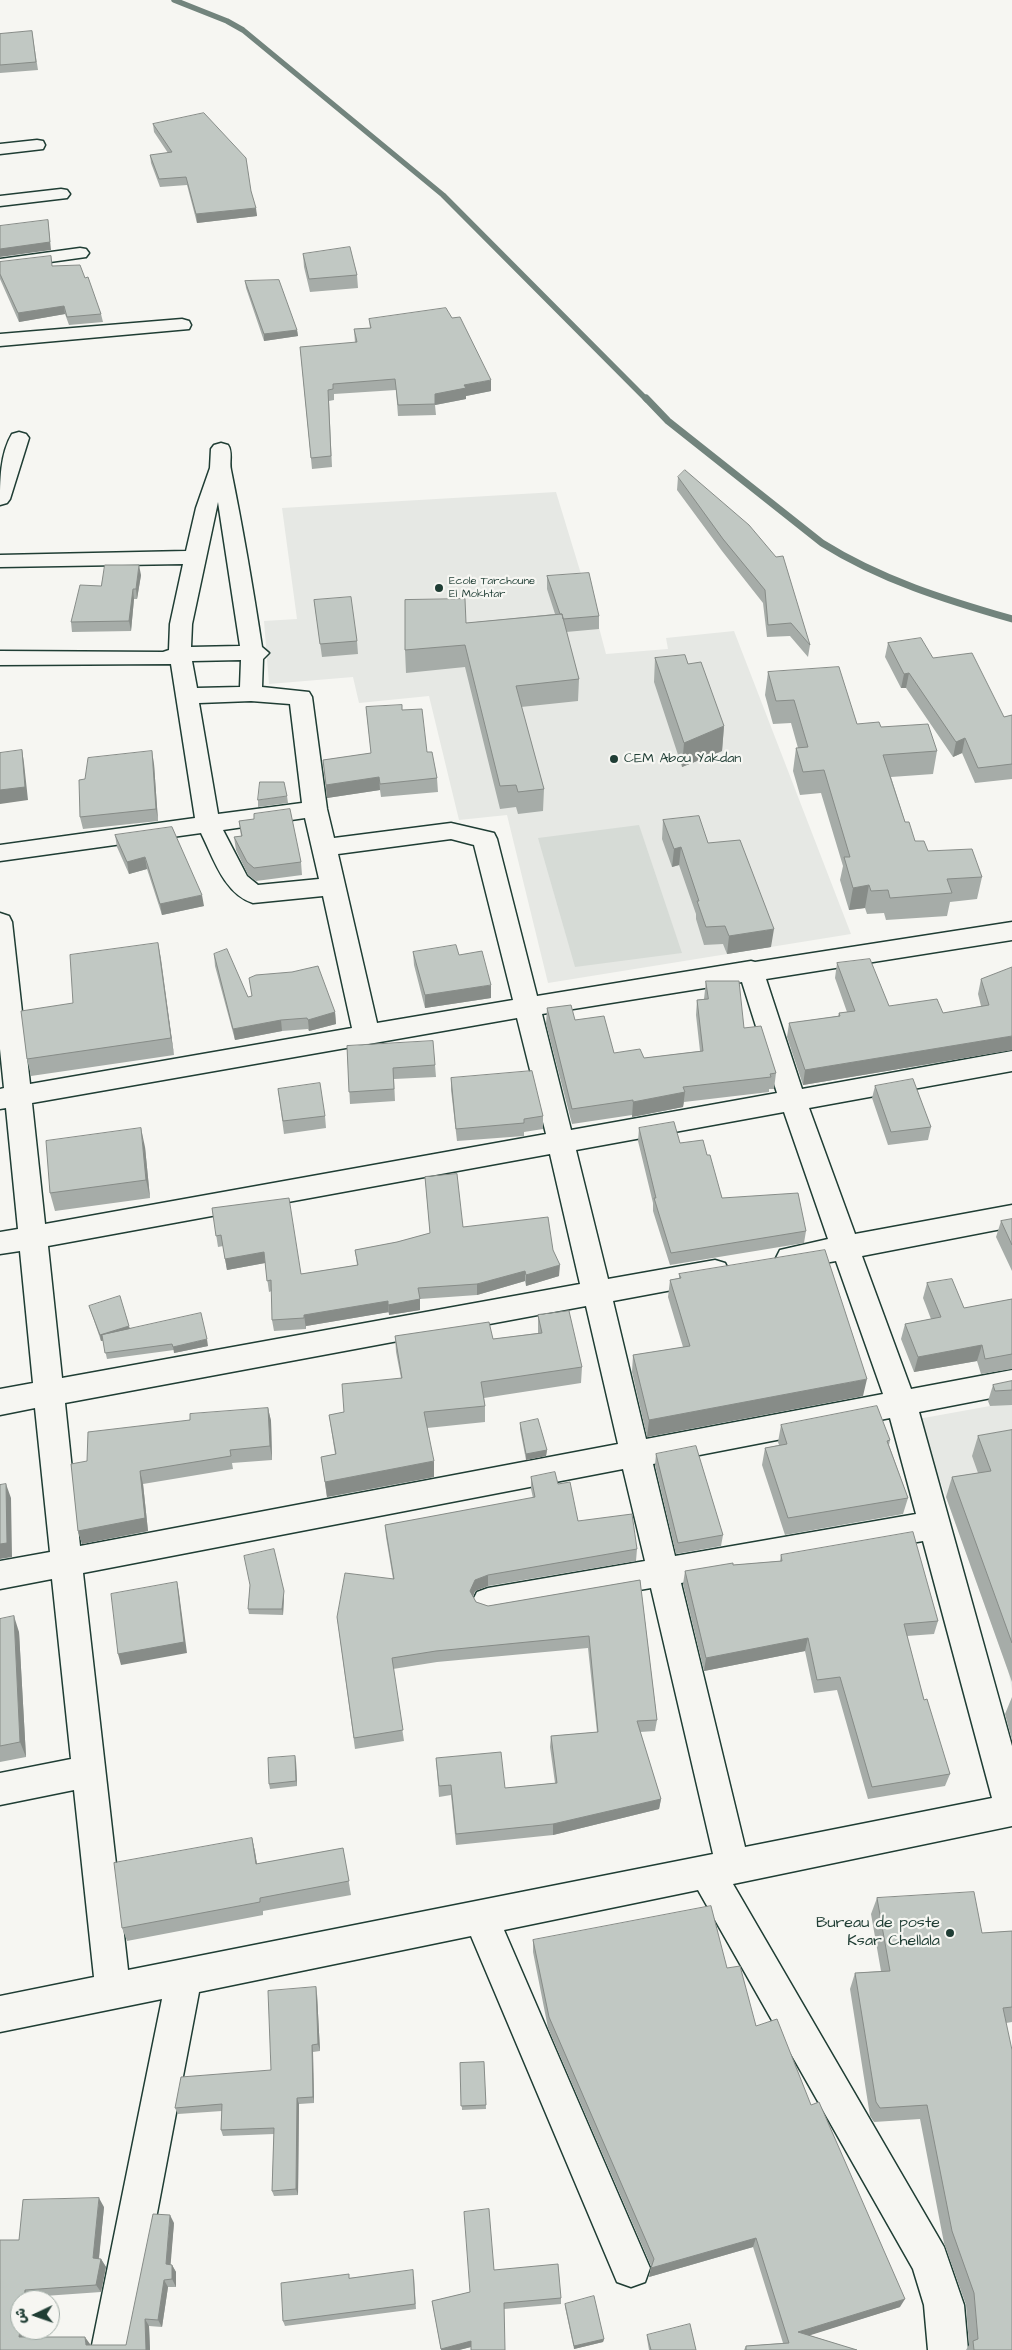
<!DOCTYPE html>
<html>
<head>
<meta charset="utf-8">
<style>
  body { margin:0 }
  #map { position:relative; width:1012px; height:2350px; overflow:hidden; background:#f6f6f2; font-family:"Architects Daughter","Playpen Sans Arabic",sans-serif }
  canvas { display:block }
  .north { position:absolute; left:10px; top:2290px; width:50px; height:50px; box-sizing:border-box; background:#f6f6f2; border:1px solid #a0aca6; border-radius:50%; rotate:267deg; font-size:14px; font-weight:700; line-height:20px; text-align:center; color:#1f3d34 }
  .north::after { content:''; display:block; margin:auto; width:18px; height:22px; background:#1f3d34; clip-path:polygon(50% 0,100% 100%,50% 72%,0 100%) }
</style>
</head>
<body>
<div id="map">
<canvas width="1012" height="2350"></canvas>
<div class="north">ش</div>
</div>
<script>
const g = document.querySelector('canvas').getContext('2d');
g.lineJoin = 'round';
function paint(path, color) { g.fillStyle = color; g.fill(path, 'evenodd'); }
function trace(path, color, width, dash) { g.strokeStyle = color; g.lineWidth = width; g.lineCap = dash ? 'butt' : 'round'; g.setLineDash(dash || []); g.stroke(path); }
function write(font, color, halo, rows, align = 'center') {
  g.font = font + ' "Architects Daughter",sans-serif'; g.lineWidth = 4.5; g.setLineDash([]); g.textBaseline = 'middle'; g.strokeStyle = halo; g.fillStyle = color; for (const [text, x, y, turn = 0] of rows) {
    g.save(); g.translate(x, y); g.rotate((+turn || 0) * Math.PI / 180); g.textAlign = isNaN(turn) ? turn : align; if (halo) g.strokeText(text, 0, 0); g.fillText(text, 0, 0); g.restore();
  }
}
paint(new Path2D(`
  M 556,492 L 585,587 L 589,590 L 606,654 L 668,649 L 666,638 L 734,631 L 851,934 L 548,983 L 507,815 L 459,820 L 429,696 L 359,703 L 353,677 L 269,684 L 264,621 L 297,619 L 282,508 Z
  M 1012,1402 L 1012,1690 L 1008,1670 L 918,1419 Z`), '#e6e8e4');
paint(new Path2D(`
  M 639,825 L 682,953 L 575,967 L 538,838 Z`), '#d6dbd6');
trace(new Path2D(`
  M 174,0 L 227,21 L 243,30 L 443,195 L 647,400`), '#72847d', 5.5);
trace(new Path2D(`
  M 646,398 L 668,421 L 822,543 C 881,580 946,600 1012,619`), '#72847d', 7);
const minor = new Path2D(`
  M 37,140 L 43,141 L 45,145 L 43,149 L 0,154 L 0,144 Z
  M 61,189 L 67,190 L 70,194 L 67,198 L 0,206 L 0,196 Z
  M 80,248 L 86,249 L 89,253 L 86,257 L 0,269 L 0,259 Z
  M 182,319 L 189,321 L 191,325 L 189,329 L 0,346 L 0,334 Z
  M 19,432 L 26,434 L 29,438 L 10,499 L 7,503 L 0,505 C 0,481 0,454 12,434 Z
  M 221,443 L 228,445 C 233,452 229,462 231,470 C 243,529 253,588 262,647 L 269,653 L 263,659 L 262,687 L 309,692 L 312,697 L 327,809 L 334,838 L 451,823 L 494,833 L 497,839 L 537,996 L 751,961 L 755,962 L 1012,922 L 1012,940 L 766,979 L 802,1089 L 1012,1051 L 1012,1071 L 809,1108 L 855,1234 L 1012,1205 L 1012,1227 L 862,1256 L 911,1389 L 1012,1370 L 1012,1394 L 919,1412 L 1012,1746 L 1012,1826 L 733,1884 L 944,2247 L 964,2305 L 968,2350 L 928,2350 L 924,2305 L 913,2269 L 698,1890 L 504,1930 L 650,2268 L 645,2282 L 631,2287 L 617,2282 L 471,1936 L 199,1992 L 131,2350 L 91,2350 L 162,1999 L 0,2032 L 0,1996 L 94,1977 L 74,1790 L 0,1805 L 0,1773 L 71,1759 L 52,1579 L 0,1589 L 0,1561 L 50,1552 L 35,1408 L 0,1415 L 0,1389 L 33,1383 L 20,1251 L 0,1254 L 0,1232 L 18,1229 L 6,1108 L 0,1109 L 0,1089 L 4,1088 L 0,1049 L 0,913 L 9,916 L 12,922 L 30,1084 L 352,1028 L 323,896 L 253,903 C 224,894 213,857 201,833 L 0,861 L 0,845 L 195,818 L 171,664 L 0,665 L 0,651 L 163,652 L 169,650 L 170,624 L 183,564 L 0,567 L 0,555 L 186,551 L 196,508 L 210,468 L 211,449 L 214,445 ZM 218,502 L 240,646 L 191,647 L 192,624 ZM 241,660 L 240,687 L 197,688 L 192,661 ZM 251,701 L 290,704 L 302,803 L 218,814 L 199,703 ZM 305,818 L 319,879 L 258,885 L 247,876 L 223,830 ZM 451,839 L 474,845 L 513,1000 L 377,1023 L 338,854 ZM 742,982 L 777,1093 L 571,1130 L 542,1014 ZM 517,1018 L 546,1134 L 45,1224 L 32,1103 ZM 784,1112 L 828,1239 L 780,1250 L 776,1258 L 780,1266 L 790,1269 L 836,1261 L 883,1394 L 646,1439 L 613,1301 L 715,1282 L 725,1279 L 729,1271 L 725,1263 L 715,1260 L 608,1279 L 576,1150 ZM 550,1154 L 580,1284 L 62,1378 L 48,1246 ZM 586,1306 L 618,1444 L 80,1546 L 65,1403 ZM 890,1418 L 916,1514 L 675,1556 L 653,1464 ZM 623,1469 L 645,1561 L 488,1588 L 477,1592 L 472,1602 L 477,1612 L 488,1616 L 651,1588 L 713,1854 L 128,1970 L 83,1573 ZM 923,1541 L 992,1798 L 745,1847 L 681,1583 Z`);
trace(minor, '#1f3d34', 3);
paint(minor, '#f6f6f2');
paint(new Path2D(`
  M 32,31 L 38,70 L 0,73 L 0,34 Z
  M 153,124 L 251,191 L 257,216 L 197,223 L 187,185 L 160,187 L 151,163 L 150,155 L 168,153 L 154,132 Z
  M 303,254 L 357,275 L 358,288 L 310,292 L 304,267 Z
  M 0,262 L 53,266 L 85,278 L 101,314 L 103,322 L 69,325 L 65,314 L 19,322 L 0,279 Z
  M 245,281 L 297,330 L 298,336 L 264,341 L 246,288 Z
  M 369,319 L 491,391 L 466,396 L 466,399 L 435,405 L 436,415 L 398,416 L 396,390 L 334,394 L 334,400 L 329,401 L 332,467 L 312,469 L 300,347 L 355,343 L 354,329 L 370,328 Z
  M 678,477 L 810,645 L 808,657 L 790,636 L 767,637 L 763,603 L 722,551 L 677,490 Z
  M 141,575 L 137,599 L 134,599 L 131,631 L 72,632 L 71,622 L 101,586 Z
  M 547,576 L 599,616 L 599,629 L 566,632 L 579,679 L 578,701 L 521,707 L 544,789 L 543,811 L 518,814 L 516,807 L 500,809 L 465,667 L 406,673 L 405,650 L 466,623 L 555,614 L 547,589 Z
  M 314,600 L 357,641 L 358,654 L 322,657 Z
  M 888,643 L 933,658 L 1004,717 L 1012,715 L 1012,779 L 975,783 L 962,753 L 953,757 L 906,688 L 901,688 L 885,657 Z
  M 655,658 L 688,664 L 724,726 L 722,751 L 682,767 L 654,682 Z
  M 768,672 L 857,724 L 881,727 L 937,751 L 933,774 L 891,777 L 905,822 L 915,841 L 928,851 L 982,877 L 977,899 L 950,902 L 947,916 L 886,920 L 884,913 L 867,914 L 865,908 L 849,910 L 840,880 L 843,866 L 821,793 L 800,795 L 793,771 L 796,748 L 798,748 L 791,723 L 773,724 L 765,695 Z
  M 366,707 L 402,710 L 427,752 L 437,778 L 438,792 L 381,797 L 380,790 L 327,798 L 323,760 L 371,753 Z
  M 154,764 L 158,821 L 83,829 L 80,817 Z
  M 287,796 L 288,803 L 258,807 L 258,800 Z
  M 663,820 L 708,843 L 771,947 L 727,954 L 723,944 L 704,945 L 696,919 L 696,914 L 679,865 L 672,867 L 662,839 Z
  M 239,821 L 301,862 L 302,875 L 256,881 L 248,875 L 236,850 L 234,837 L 241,836 Z
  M 115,835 L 204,906 L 162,915 L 147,869 L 129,874 L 117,847 Z
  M 158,943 L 174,1055 L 31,1076 L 27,1059 Z
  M 413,952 L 459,955 L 491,998 L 425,1008 L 414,965 Z
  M 214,954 L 248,997 L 335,1012 L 336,1024 L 309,1031 L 308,1029 L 282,1031 L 235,1040 L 215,966 Z
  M 837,963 L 889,1006 L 943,1013 L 981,1006 L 978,994 L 981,979 L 1012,1050 L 803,1085 L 787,1037 L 789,1023 L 838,1016 L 839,1013 L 847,1012 L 835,978 Z
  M 706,981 L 744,1028 L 776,1073 L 774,1089 L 769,1089 L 769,1092 L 684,1102 L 683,1107 L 632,1117 L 632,1115 L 572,1124 L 546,1024 L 547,1008 L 575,1020 L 614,1053 L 644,1058 L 700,1051 L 696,1015 L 697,1000 L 704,999 Z
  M 347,1046 L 435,1065 L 436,1077 L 394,1079 L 395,1101 L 350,1104 Z
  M 451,1078 L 543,1116 L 543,1129 L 524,1132 L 524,1136 L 457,1141 L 451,1090 Z
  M 875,1086 L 931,1127 L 928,1140 L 888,1145 L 872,1098 Z
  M 278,1089 L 325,1116 L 326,1128 L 284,1134 Z
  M 639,1128 L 680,1143 L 707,1155 L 722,1198 L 806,1231 L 804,1243 L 670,1265 L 653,1211 L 653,1203 L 638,1141 Z
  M 145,1147 L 150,1198 L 55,1211 L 50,1193 Z
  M 425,1177 L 463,1227 L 553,1250 L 559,1276 L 526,1286 L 525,1281 L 477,1295 L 420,1299 L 420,1310 L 389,1315 L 389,1312 L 306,1326 L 306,1329 L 274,1331 L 272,1320 L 272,1291 L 269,1292 L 265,1263 L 227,1270 L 223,1246 L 218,1247 L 212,1208 L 301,1274 L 357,1265 L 355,1250 L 397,1242 L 430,1233 Z
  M 1012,1219 L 1012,1271 L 996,1237 L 1001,1221 Z
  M 679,1274 L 863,1396 L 647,1437 L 632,1372 L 633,1355 L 683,1347 L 668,1297 L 670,1280 L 679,1278 Z
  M 927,1283 L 964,1308 L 1012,1299 L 1012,1369 L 981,1374 L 977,1361 L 914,1372 L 901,1339 L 905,1324 L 931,1319 L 923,1298 Z
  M 89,1306 L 130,1328 L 208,1346 L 174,1353 L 174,1350 L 107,1359 L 103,1341 L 101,1341 Z
  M 538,1315 L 582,1367 L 581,1383 L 484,1398 L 485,1406 L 485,1422 L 427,1428 L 434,1477 L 327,1497 L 321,1457 L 335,1454 L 329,1415 L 344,1412 L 401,1378 L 396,1352 L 395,1336 L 493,1339 L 538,1333 Z
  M 1012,1381 L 1012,1405 L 990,1406 L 988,1401 L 993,1385 Z
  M 268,1408 L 271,1421 L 272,1460 L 232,1463 L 233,1469 L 143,1484 L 148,1531 L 82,1544 L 78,1531 L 87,1461 L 190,1420 Z
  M 520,1423 L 547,1450 L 546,1456 L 526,1460 L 520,1429 Z
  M 781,1425 L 890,1440 L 889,1445 L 908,1498 L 903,1514 L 785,1535 L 762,1465 L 765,1448 L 779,1445 L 778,1442 Z
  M 1012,1430 L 1012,1682 L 946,1497 L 952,1477 L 978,1473 L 972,1456 L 978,1436 Z
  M 656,1454 L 723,1535 L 721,1546 L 676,1554 L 655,1465 Z
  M 531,1477 L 558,1484 L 578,1521 L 637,1549 L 636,1561 L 488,1586 L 475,1591 L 473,1597 L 476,1602 L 488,1606 L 640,1580 L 657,1720 L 655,1731 L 640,1732 L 661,1799 L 659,1809 L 553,1835 L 456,1845 L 451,1795 L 439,1797 L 436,1758 L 505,1788 L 555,1783 L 550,1747 L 551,1736 L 597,1732 L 588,1648 L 437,1662 L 393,1669 L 404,1741 L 355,1749 L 337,1617 L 393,1579 L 386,1537 L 385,1525 L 533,1498 L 531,1489 Z
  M 781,1555 L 938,1621 L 934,1634 L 907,1636 L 924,1700 L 950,1774 L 945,1786 L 868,1799 L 837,1690 L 814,1693 L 805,1651 L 704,1671 L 683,1584 L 685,1571 L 733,1565 L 780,1561 Z
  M 250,1586 L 284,1596 L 283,1615 L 249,1614 L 248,1609 Z
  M 0,1619 L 19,1632 L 26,1757 L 0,1762 Z
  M 1012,1697 L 1012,1740 L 1005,1714 Z
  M 296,1761 L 297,1786 L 270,1789 L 269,1784 Z
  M 252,1838 L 255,1852 L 257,1864 L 343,1848 L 351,1895 L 263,1911 L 263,1915 L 127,1941 L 122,1928 Z
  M 877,1898 L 982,1933 L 1012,1931 L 1012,2022 L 1006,2023 L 1012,2350 L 966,2350 L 969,2345 L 966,2305 L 944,2243 L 920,2119 L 874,2122 L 870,2116 L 850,1989 L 855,1973 L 881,1971 L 871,1914 Z
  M 533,1940 L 727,1968 L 756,2026 L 811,2105 L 900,2307 L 809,2335 L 856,2350 L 744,2350 L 746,2346 L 783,2343 L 753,2247 L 649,2277 L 651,2266 L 548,2028 L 533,1952 Z
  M 317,1994 L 320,2051 L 313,2052 L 314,2103 L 299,2104 L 298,2195 L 274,2196 L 272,2191 L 274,2134 L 223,2136 L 221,2130 L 222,2111 L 178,2114 L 175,2108 L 271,2070 Z
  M 484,2062 L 486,2109 L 462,2110 L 460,2063 Z
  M 104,2207 L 99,2259 L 101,2259 L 106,2267 L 101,2292 L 30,2297 L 30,2300 L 20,2300 L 20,2330 L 27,2330 L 26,2337 L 90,2344 L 90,2345 L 126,2345 L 174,2223 L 170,2265 L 172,2265 L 176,2272 L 176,2287 L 168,2287 L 162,2327 L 149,2326 L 150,2350 L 0,2350 L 19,2240 Z
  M 494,2270 L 561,2298 L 561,2304 L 504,2309 L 471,2347 L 459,2350 L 441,2350 L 432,2301 L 470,2292 Z
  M 414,2276 L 416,2309 L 285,2326 L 283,2321 Z
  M 565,2304 L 604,2339 L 603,2342 L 574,2349 L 565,2307 Z
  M 647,2335 L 696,2350 L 649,2350 L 647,2338 Z`), '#a6aca8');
paint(new Path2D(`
  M 256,208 L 257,216 L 197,223 L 196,214 Z
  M 48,220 L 51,250 L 0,257 L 0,249 Z
  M 64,306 L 65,314 L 19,322 L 18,313 Z
  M 297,330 L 298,336 L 264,341 L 264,334 Z
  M 491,380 L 491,391 L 466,396 L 466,399 L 435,405 L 435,394 L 464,385 Z
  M 139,565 L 141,575 L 137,599 L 136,589 Z
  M 133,589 L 134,599 L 131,631 L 129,621 Z
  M 909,673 L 906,688 L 901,688 L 904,674 Z
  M 724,726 L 722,751 L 682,767 L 684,743 Z
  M 965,738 L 962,753 L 953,757 L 956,742 Z
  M 22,750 L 24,763 L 28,800 L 0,804 L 0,790 Z
  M 152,751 L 154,764 L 158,821 L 156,809 Z
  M 379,777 L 380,790 L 327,798 L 326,785 Z
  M 681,847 L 679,865 L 672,867 L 674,849 Z
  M 145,857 L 147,869 L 129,874 L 127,862 Z
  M 869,885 L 865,908 L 849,910 L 853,888 Z
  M 202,895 L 204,906 L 162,915 L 160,904 Z
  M 774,929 L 771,947 L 727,954 L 729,936 Z
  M 158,943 L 161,959 L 174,1055 L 171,1038 Z
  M 491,985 L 491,998 L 425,1008 L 425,995 Z
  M 335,1012 L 336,1024 L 309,1031 L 308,1020 Z
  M 281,1020 L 282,1031 L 235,1040 L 233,1029 Z
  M 1012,1036 L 1012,1050 L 803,1085 L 805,1070 Z
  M 685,1092 L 683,1107 L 632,1117 L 633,1102 Z
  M 141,1128 L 145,1147 L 150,1198 L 146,1180 Z
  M 264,1252 L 265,1263 L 227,1270 L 225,1259 Z
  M 560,1265 L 559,1276 L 526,1286 L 526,1275 Z
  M 525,1271 L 525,1281 L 477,1295 L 477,1284 Z
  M 420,1299 L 420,1310 L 389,1315 L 388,1305 Z
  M 388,1301 L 389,1312 L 306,1326 L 306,1329 L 304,1315 Z
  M 129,1326 L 131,1332 L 101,1341 L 100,1335 Z
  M 207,1339 L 208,1346 L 174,1353 L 173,1347 Z
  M 982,1345 L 977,1361 L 914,1372 L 918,1357 Z
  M 867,1379 L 863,1396 L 647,1437 L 649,1420 Z
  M 268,1408 L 271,1421 L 272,1460 L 270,1446 Z
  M 547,1450 L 546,1456 L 526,1460 L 526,1454 Z
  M 434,1461 L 434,1477 L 327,1497 L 325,1482 Z
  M 140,1471 L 143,1484 L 148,1531 L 82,1544 L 78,1531 Z
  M 6,1484 L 11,1498 L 12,1557 L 0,1559 L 0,1544 Z
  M 488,1575 L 488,1586 L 475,1591 L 470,1603 L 470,1591 L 475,1580 Z
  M 177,1582 L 179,1593 L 187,1653 L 121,1665 L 118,1654 Z
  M 284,1591 L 284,1596 L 283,1615 L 282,1609 Z
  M 14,1616 L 19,1632 L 26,1757 L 20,1742 Z
  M 808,1638 L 805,1651 L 704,1671 L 706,1658 Z
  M 295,1756 L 296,1761 L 297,1786 L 296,1781 Z
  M 661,1799 L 659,1809 L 553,1835 L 553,1824 Z
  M 252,1838 L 255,1852 L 259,1878 L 256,1864 Z
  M 316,1987 L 317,1994 L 320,2051 L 318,2044 Z
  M 312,2045 L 313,2052 L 314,2103 L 313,2097 Z
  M 297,2098 L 299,2104 L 298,2195 L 296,2189 Z
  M 99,2198 L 104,2207 L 98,2266 L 93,2258 Z
  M 170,2215 L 174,2223 L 170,2272 L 166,2264 Z
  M 756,2238 L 753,2247 L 649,2277 L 651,2268 Z
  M 101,2259 L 106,2267 L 101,2292 L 96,2285 Z
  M 172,2265 L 176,2272 L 176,2287 L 172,2279 Z
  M 164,2280 L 168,2287 L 162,2327 L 158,2320 Z
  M 25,2290 L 30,2297 L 30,2300 L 24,2300 Z
  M 905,2299 L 900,2307 L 795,2340 L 798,2332 Z
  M 145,2319 L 149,2326 L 150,2350 L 146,2350 Z
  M 20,2330 L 27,2330 L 25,2344 L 19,2337 Z
  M 85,2337 L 90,2344 L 91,2350 L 86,2345 Z
  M 604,2339 L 603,2342 L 574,2349 L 574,2346 Z
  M 471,2341 L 471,2347 L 459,2350 L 441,2350 L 441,2349 Z`), '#878c88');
const building = new Path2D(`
  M 32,31 L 36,62 L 0,65 L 0,34 Z
  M 204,113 L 246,158 L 251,191 L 256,208 L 196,214 L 186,177 L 159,179 L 150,155 L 172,152 L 153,124 Z
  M 48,220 L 50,242 L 0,249 L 0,226 Z
  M 350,247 L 357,275 L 309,279 L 303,254 Z
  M 51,256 L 52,266 L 80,265 L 85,278 L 88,277 L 101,314 L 67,317 L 64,306 L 18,313 L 0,274 L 0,262 Z
  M 279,280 L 297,330 L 264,334 L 245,281 Z
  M 446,308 L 452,318 L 460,317 L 491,380 L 464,385 L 466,388 L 435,394 L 435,404 L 398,405 L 395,379 L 333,384 L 333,389 L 328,390 L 331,456 L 311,458 L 300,347 L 357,342 L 354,329 L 371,328 L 369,319 Z
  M 685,470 L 749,525 L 776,557 L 783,556 L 810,645 L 791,623 L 768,625 L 765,590 L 723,539 L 678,477 Z
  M 105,565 L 139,565 L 136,589 L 133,589 L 129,621 L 71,622 L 80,585 L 101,586 Z
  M 589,573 L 599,616 L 563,619 L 562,614 L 560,614 L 547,576 Z
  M 351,597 L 357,641 L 320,644 L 314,600 Z
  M 465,599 L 466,623 L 562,614 L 579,679 L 516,686 L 544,789 L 518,792 L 516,785 L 500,786 L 465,645 L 405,650 L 405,600 Z
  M 921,638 L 933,658 L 972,653 L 1004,717 L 1012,715 L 1012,764 L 978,768 L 965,738 L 956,742 L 909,673 L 904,674 L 888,643 Z
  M 685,655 L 688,664 L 701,662 L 724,726 L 684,743 L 655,658 Z
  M 839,667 L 857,724 L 879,722 L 881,727 L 928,724 L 937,751 L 883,755 L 905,822 L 909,822 L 915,841 L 924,841 L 928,851 L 972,849 L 982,877 L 947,879 L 952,893 L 890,898 L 888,890 L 871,891 L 869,885 L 853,888 L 844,857 L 850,857 L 824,770 L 803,772 L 796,748 L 808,747 L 794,700 L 776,701 L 768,672 Z
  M 402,705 L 402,710 L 422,709 L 427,752 L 432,752 L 437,778 L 380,784 L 379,777 L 326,785 L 323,760 L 371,753 L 366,707 Z
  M 22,750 L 25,787 L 0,790 L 0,753 Z
  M 152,751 L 156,809 L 80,817 L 79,780 L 85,779 L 88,758 Z
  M 260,782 L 284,782 L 287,796 L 258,800 Z
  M 290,809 L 301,862 L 254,868 L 247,862 L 234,837 L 242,836 L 239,821 L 254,819 L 254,814 Z
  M 699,816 L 708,843 L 740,840 L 774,929 L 729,936 L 725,926 L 706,927 L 697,901 L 699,901 L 681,847 L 674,849 L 663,820 Z
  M 172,827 L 202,895 L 160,904 L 145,857 L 127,862 L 115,835 Z
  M 158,943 L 171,1038 L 27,1059 L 21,1011 L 73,1003 L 70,955 Z
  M 456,945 L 459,955 L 482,951 L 491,985 L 425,995 L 413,952 Z
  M 227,949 L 248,997 L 252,996 L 249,978 L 256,975 L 292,972 L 318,966 L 335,1012 L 308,1020 L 307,1018 L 281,1020 L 233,1029 L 214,954 Z
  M 870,959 L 889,1006 L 937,999 L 943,1013 L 989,1005 L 981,979 L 1012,967 L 1012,1036 L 805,1070 L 789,1023 L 840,1016 L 839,1013 L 855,1011 L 837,963 Z
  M 706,981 L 739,981 L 744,1028 L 761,1026 L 776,1073 L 770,1074 L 771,1077 L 683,1087 L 685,1092 L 633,1102 L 633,1100 L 572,1109 L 547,1008 L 571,1005 L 575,1020 L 604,1016 L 614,1053 L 640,1049 L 644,1058 L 703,1051 L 697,1000 L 708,999 Z
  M 433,1041 L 435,1065 L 393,1068 L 394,1089 L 349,1092 L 347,1046 Z
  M 532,1071 L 543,1116 L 524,1119 L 524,1123 L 456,1129 L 451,1078 Z
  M 913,1079 L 931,1127 L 891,1132 L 875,1086 Z
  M 320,1083 L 325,1116 L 283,1121 L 278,1089 Z
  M 674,1122 L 680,1143 L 703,1140 L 707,1155 L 710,1155 L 722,1198 L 798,1193 L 806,1231 L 671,1253 L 654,1198 L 656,1198 L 639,1128 Z
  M 141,1128 L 146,1180 L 50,1193 L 46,1141 Z
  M 457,1174 L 463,1227 L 548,1217 L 553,1250 L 560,1265 L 526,1275 L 525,1271 L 477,1284 L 418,1288 L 420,1299 L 388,1305 L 388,1301 L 304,1315 L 304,1318 L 272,1320 L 271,1280 L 267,1281 L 264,1252 L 225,1259 L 221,1235 L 216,1236 L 212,1208 L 289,1198 L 301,1274 L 358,1265 L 355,1250 L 397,1242 L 430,1233 L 425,1177 Z
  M 1012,1219 L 1012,1245 L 1001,1221 Z
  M 825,1250 L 867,1379 L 649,1420 L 633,1355 L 690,1346 L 670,1280 L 681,1278 L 679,1274 Z
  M 952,1279 L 964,1308 L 1012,1299 L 1012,1354 L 985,1359 L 982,1345 L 918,1357 L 905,1324 L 941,1317 L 927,1283 Z
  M 120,1296 L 129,1326 L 100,1335 L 89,1306 Z
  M 569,1311 L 582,1367 L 481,1382 L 485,1406 L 424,1412 L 434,1461 L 325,1482 L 321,1457 L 336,1454 L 329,1415 L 344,1412 L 342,1384 L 402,1378 L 395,1336 L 489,1322 L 493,1339 L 542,1333 L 538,1315 Z
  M 201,1313 L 207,1339 L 173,1347 L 172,1344 L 105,1353 L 102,1335 Z
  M 1012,1381 L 1012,1390 L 995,1391 L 993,1385 Z
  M 877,1406 L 890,1440 L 887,1441 L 908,1498 L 788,1518 L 765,1448 L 787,1444 L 781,1425 Z
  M 268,1408 L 270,1446 L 230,1450 L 231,1456 L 140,1471 L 145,1518 L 78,1531 L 71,1464 L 87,1461 L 88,1432 L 190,1420 L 190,1414 Z
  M 538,1419 L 547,1450 L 526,1454 L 520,1423 Z
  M 1012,1430 L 1012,1643 L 952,1477 L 991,1471 L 978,1436 Z
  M 696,1446 L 723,1535 L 678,1543 L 656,1454 Z
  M 555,1472 L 558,1484 L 570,1482 L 578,1521 L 632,1514 L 637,1549 L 488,1575 L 475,1580 L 470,1591 L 476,1602 L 488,1606 L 640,1580 L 657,1720 L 637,1721 L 661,1799 L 553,1824 L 456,1834 L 451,1785 L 439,1786 L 436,1758 L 501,1752 L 505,1788 L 557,1783 L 551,1736 L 598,1732 L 589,1636 L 436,1651 L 392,1658 L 403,1730 L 354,1738 L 337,1617 L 345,1573 L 394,1579 L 385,1525 L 535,1497 L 531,1477 Z
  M 6,1484 L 7,1543 L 0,1544 L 0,1485 Z
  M 913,1532 L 938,1621 L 904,1624 L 924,1700 L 927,1699 L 950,1774 L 872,1787 L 840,1677 L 817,1680 L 808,1638 L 706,1658 L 685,1571 L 733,1563 L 733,1565 L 782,1561 L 781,1555 Z
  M 274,1549 L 284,1591 L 282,1609 L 248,1609 L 250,1585 L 244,1556 Z
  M 177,1582 L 184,1642 L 118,1654 L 111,1594 Z
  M 14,1616 L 20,1742 L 0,1746 L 0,1619 Z
  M 295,1756 L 296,1781 L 269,1784 L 268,1758 Z
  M 252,1838 L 256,1864 L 343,1848 L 349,1881 L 260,1898 L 260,1902 L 122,1928 L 114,1863 Z
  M 974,1892 L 982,1933 L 1012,1931 L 1012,2007 L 1003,2008 L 1012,2050 L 1012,2350 L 974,2350 L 973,2341 L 978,2339 L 974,2293 L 952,2231 L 927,2105 L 880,2108 L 876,2102 L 855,1973 L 890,1971 L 877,1898 Z
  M 711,1906 L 727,1968 L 740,1966 L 756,2026 L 777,2019 L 811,2105 L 819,2102 L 905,2299 L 798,2332 L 857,2350 L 746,2350 L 746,2346 L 789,2343 L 756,2238 L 651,2268 L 654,2259 L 549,2017 L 533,1940 Z
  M 316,1987 L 318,2044 L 312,2045 L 313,2097 L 297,2098 L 296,2189 L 272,2191 L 274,2128 L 221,2130 L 222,2104 L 175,2108 L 181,2077 L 271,2070 L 268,1991 Z
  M 484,2062 L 486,2105 L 461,2106 L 460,2063 Z
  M 99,2198 L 93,2258 L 101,2259 L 96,2285 L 25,2290 L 24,2300 L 20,2300 L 20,2330 L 19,2337 L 85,2337 L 86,2345 L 126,2345 L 153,2214 L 170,2215 L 166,2264 L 172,2265 L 172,2279 L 164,2280 L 158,2320 L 145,2319 L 146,2350 L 0,2350 L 0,2240 L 19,2240 L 23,2200 Z
  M 489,2209 L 494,2270 L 558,2264 L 561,2298 L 504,2303 L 505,2350 L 471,2350 L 471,2341 L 441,2349 L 432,2301 L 470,2292 L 464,2212 Z
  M 413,2270 L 415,2304 L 283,2321 L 281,2283 L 349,2274 L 349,2278 Z
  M 594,2296 L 604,2339 L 574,2346 L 565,2304 Z
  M 690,2324 L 696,2350 L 651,2350 L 647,2335 Z`);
paint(building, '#c1c8c3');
trace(building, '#878c88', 1);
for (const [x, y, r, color] of [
  [439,588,5,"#1f3d34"],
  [614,759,5,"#1f3d34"],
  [950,1933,5,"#1f3d34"]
]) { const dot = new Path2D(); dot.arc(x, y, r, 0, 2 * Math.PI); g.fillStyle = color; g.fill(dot); trace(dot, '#f6f6f2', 2); }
write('11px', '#1f3d34', '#f6f6f2', [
  ["Ecole Tarchoune",449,582],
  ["El Mokhtar",449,595]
], 'left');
write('14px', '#1f3d34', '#f6f6f2', [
  ["CEM Abou Yakdan",624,759]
], 'left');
write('16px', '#1f3d34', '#f6f6f2', [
  ["Bureau de poste",940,1924],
  ["Ksar Chellala",940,1942]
], 'right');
</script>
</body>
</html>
